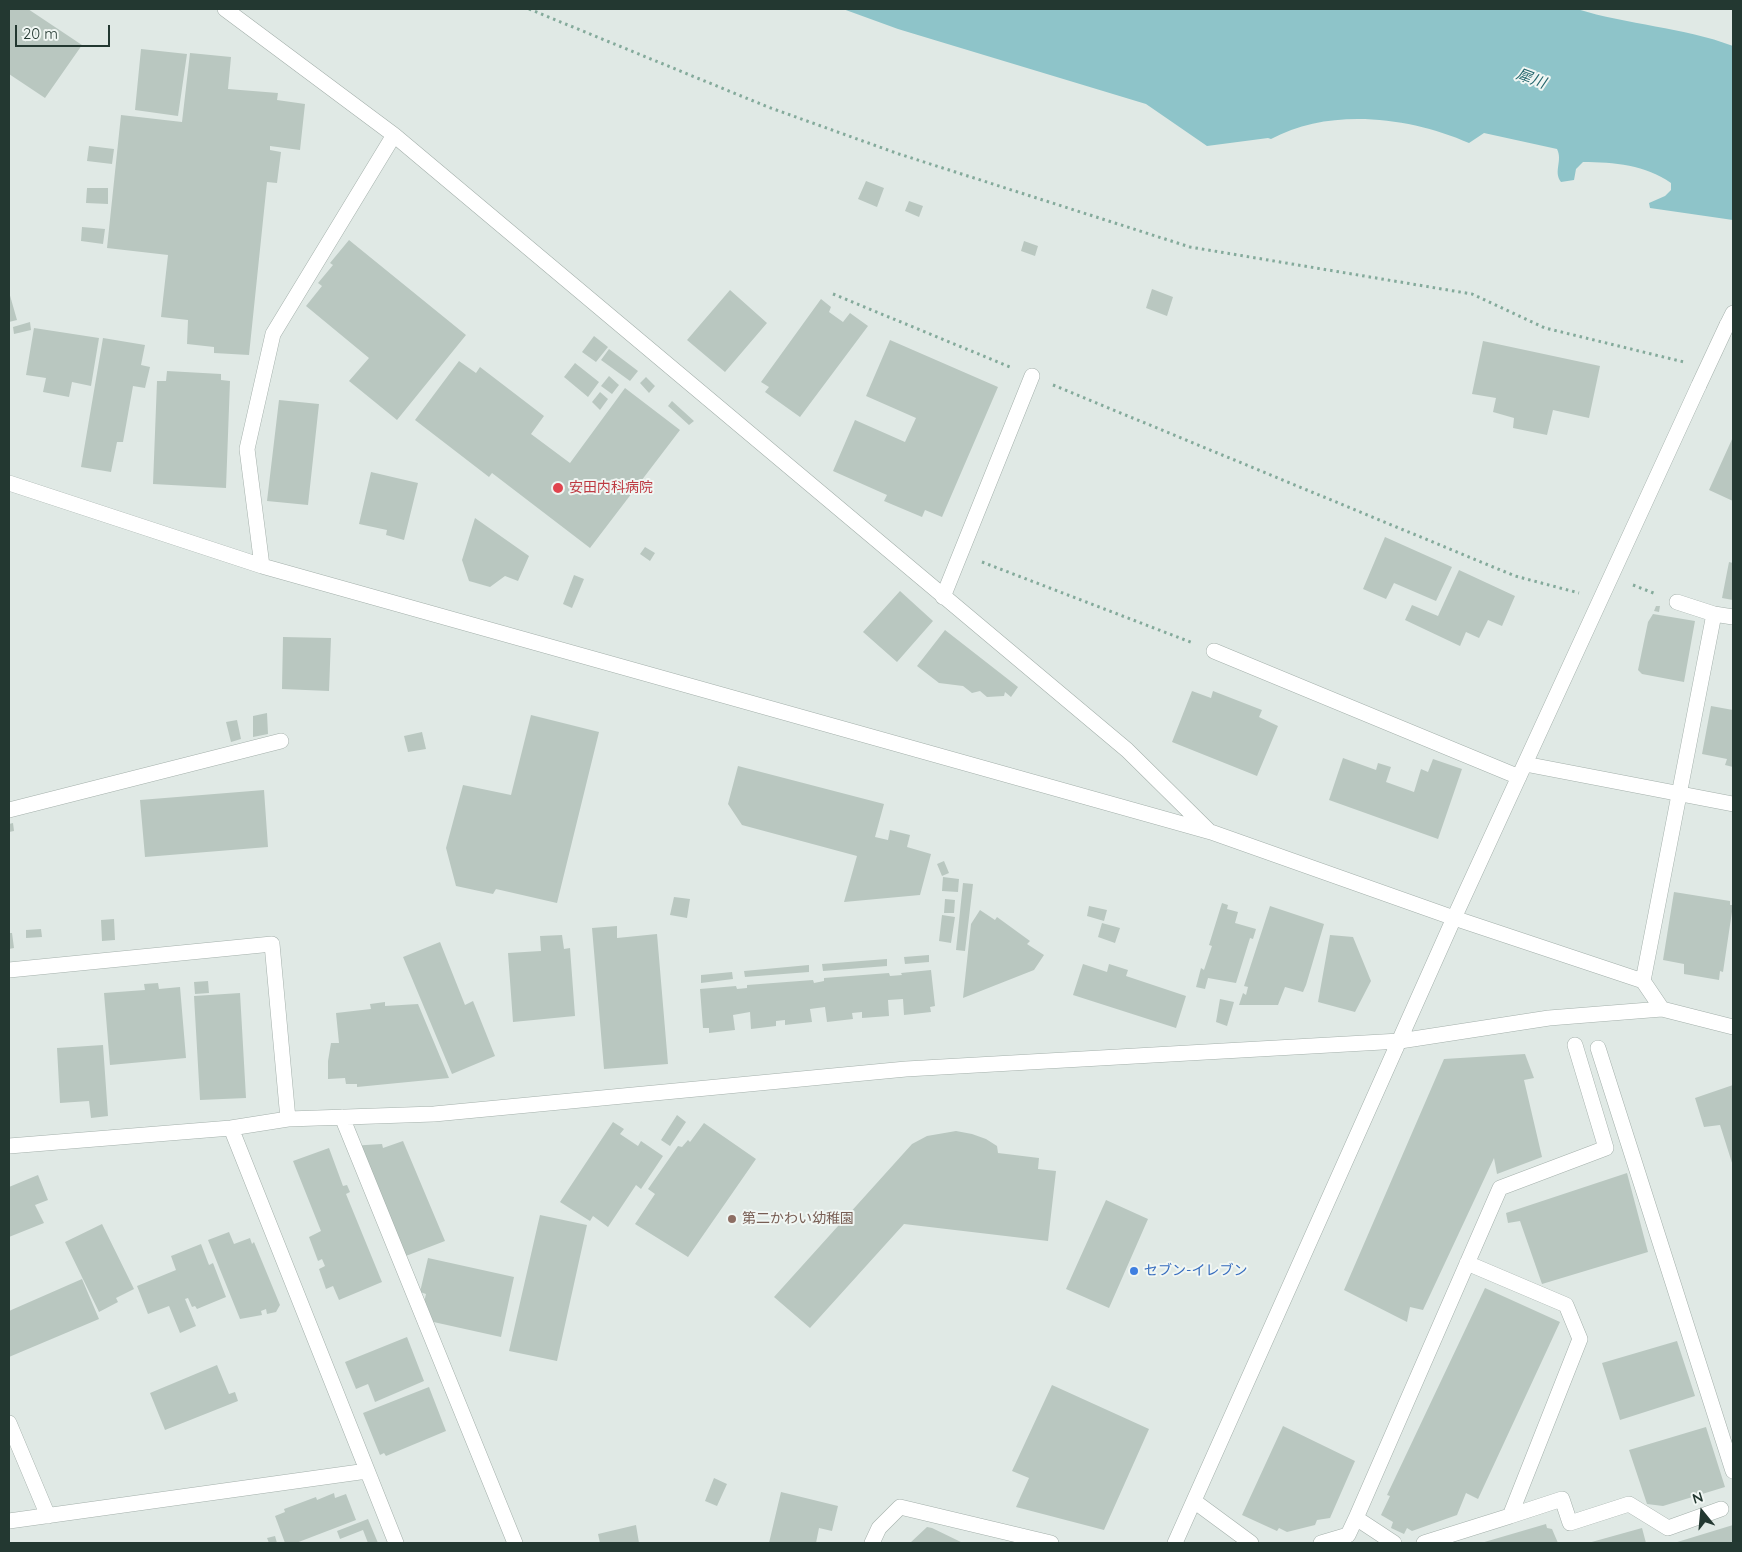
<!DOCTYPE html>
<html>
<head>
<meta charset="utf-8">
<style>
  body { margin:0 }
  #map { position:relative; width:1742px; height:1552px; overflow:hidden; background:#e0e9e5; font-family:Quicksand,sans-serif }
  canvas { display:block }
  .frame { position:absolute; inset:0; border:10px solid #233831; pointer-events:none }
  .north { position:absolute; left:1677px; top:1487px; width:50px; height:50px; -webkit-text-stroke:4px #f0f6f3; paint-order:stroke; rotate:343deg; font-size:14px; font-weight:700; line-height:20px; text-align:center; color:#233831 }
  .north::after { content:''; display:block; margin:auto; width:18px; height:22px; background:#233831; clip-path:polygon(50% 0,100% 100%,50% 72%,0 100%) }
  .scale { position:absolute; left:15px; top:25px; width:95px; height:22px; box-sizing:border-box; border:2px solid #233831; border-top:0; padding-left:6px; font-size:15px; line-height:18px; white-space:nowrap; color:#233831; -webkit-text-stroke:4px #f0f6f3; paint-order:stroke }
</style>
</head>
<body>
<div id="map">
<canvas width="1742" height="1552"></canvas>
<div class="frame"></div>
<div class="north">N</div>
<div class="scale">20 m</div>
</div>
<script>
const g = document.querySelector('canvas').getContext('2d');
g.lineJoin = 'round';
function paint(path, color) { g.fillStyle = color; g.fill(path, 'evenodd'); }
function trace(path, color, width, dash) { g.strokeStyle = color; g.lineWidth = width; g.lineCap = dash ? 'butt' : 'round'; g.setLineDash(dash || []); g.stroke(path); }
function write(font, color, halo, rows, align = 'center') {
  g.font = font + ' Quicksand,"Noto Sans JP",sans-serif'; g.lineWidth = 4; g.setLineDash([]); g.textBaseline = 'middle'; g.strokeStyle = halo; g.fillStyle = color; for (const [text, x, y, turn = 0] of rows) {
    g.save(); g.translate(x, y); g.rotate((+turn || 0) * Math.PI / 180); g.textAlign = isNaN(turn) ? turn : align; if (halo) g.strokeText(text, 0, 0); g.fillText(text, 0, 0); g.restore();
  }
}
paint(new Path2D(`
  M 843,9 L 1577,9 C 1628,25 1683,27 1733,46 L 1733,220 L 1650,208 L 1649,203 L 1665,196 L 1671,190 L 1671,183 C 1646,165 1614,162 1583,162 L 1576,169 L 1574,180 L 1561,182 C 1553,171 1563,161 1557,149 L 1484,133 L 1469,143 C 1410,117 1330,107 1271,139 L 1268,138 L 1207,146 L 1146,104 L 898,29 Z`), '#8ec4c9');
paint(new Path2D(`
  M 9,9 L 28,9 L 82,45 L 45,98 L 9,74 Z
  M 141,49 L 187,54 L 178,116 L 135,110 Z
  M 190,53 L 231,57 L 228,89 L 278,93 L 277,100 L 305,104 L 300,150 L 270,146 L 270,150 L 281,152 L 277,183 L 267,182 L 249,355 L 214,353 L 214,347 L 187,344 L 188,320 L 161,317 L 168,255 L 107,248 L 121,115 L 182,122 Z
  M 89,146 L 114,149 L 112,164 L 87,161 Z
  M 866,181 L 884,188 L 877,207 L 858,199 Z
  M 87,188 L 108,188 L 108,204 L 86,203 Z
  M 909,201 L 923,206 L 919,217 L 905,211 Z
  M 82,227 L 105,229 L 103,244 L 81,241 Z
  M 349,240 L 466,335 L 397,420 L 349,381 L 369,358 L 306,306 L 322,286 L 318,283 L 333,265 L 330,263 Z
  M 1024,241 L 1038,246 L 1035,256 L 1021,251 Z
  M 1152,289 L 1173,297 L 1167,316 L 1146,308 Z
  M 730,290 L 767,323 L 725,372 L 687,340 Z
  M 9,292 L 17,320 L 9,322 Z
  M 821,299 L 831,307 L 829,312 L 843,322 L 850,313 L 868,326 L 800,417 L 765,392 L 769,387 L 761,382 Z
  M 30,322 L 31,330 L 14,334 L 13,327 Z
  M 34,328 L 99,338 L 91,386 L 72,382 L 69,397 L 43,392 L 46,378 L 26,375 Z
  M 594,336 L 608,347 L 596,362 L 582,352 Z
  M 103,338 L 145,345 L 141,365 L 150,367 L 145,388 L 133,386 L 123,442 L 117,442 L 111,472 L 81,467 Z
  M 890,340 L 998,387 L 942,517 L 925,510 L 922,517 L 884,501 L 887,495 L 833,471 L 855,420 L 905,442 L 916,418 L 866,396 Z
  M 1483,341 L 1600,366 L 1589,418 L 1553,410 L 1547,435 L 1513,428 L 1514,418 L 1493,412 L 1496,398 L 1472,394 Z
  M 609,349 L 638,371 L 630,381 L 601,360 Z
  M 459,361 L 476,373 L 480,367 L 544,416 L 531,434 L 570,463 L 625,388 L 680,430 L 590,548 L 492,473 L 489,477 L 415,420 Z
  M 575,363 L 599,382 L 588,397 L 564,377 Z
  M 167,371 L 221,374 L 221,380 L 230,381 L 226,488 L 153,484 L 157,381 L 166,381 Z
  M 609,376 L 619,385 L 612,394 L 601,386 Z
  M 646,377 L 655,386 L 649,393 L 640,383 Z
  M 600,392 L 608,399 L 600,410 L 592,402 Z
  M 279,400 L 319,404 L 308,505 L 267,501 Z
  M 672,401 L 694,421 L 689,425 L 668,406 Z
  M 1733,437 L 1733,501 L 1709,490 Z
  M 371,472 L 418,483 L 404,540 L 386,535 L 387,530 L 359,524 Z
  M 475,518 L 529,556 L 518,581 L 505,576 L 490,587 L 469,581 L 462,560 Z
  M 1385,537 L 1452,567 L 1436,601 L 1394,583 L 1386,599 L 1363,589 Z
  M 645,547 L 655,553 L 650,561 L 640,554 Z
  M 1729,562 L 1733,563 L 1733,600 L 1722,598 Z
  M 1459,570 L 1515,596 L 1502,626 L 1488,620 L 1479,638 L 1466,632 L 1460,646 L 1405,620 L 1412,605 L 1438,616 Z
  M 574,575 L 584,579 L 572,608 L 563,604 Z
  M 900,591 L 933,621 L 897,662 L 863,632 Z
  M 1656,606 L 1660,606 L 1659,612 L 1654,611 Z
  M 1653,614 L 1695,621 L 1684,682 L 1642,674 L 1638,670 L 1648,622 Z
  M 945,630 L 1018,687 L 1011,697 L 1005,692 L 1004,696 L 987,697 L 980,691 L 972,693 L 963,686 L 939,683 L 917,666 Z
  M 283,637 L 331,638 L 329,691 L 282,689 Z
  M 1192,691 L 1211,698 L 1213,691 L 1262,710 L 1259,717 L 1278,726 L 1257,776 L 1172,742 Z
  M 1711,706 L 1733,710 L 1733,767 L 1725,765 L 1727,759 L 1702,754 Z
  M 267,713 L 268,734 L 253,737 L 253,716 Z
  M 531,715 L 599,732 L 557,903 L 496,889 L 493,894 L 456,886 L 446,848 L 463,785 L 511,795 Z
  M 237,720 L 241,739 L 231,742 L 226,722 Z
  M 422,732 L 426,749 L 408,752 L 404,736 Z
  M 1343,758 L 1376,770 L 1378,763 L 1391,767 L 1386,782 L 1414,792 L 1421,769 L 1428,772 L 1433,759 L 1462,769 L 1438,839 L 1329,800 Z
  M 738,766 L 884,804 L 875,837 L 888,840 L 890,830 L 910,835 L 907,847 L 931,854 L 920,895 L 844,902 L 857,856 L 742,825 L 728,804 Z
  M 264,790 L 268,847 L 145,857 L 140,800 Z
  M 13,823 L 14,831 L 9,832 L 9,824 Z
  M 944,861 L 949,873 L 942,876 L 937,864 Z
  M 943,877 L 959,879 L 958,892 L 942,891 Z
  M 963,883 L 973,884 L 965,951 L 956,950 Z
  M 1674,892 L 1730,901 L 1730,905 L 1733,905 L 1723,972 L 1720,971 L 1719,980 L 1684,974 L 1684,964 L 1663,960 Z
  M 674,897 L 690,899 L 687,918 L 670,915 Z
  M 945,899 L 955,900 L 954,913 L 944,913 Z
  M 1222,903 L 1228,905 L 1227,909 L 1238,912 L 1235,923 L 1256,929 L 1253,939 L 1250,938 L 1236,983 L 1208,978 L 1205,989 L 1196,987 L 1201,968 L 1204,970 L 1212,946 L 1209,945 Z
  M 1089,906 L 1107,910 L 1104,921 L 1087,916 Z
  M 1270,906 L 1324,924 L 1306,985 L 1303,992 L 1285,987 L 1278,1005 L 1239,1005 L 1243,993 L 1246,995 L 1248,987 L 1244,986 Z
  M 980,910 L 995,920 L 997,917 L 1030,941 L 1027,944 L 1044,955 L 1034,970 L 963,998 L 971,924 Z
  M 942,915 L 955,917 L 951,943 L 939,941 Z
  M 114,919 L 115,940 L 102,941 L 101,920 Z
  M 1102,923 L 1120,928 L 1115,943 L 1098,937 Z
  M 617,926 L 617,938 L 657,934 L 668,1064 L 604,1069 L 592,928 Z
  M 41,929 L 42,937 L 26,938 L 26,930 Z
  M 9,933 L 12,933 L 14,948 L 9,949 Z
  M 562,935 L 564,949 L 570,948 L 575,1016 L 513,1022 L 508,953 L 541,951 L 540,936 Z
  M 1330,935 L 1353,937 L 1371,981 L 1355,1012 L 1318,1002 Z
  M 440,942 L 465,1005 L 473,1001 L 495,1056 L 452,1074 L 403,957 Z
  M 929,955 L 929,962 L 905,964 L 904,957 Z
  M 887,959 L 887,966 L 823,971 L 822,964 Z
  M 1083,964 L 1107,972 L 1109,964 L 1128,970 L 1126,976 L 1186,996 L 1176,1028 L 1073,995 Z
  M 809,965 L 809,972 L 745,977 L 744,971 Z
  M 931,970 L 935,1006 L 930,1007 L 931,1012 L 904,1015 L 903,999 L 888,1000 L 889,1016 L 862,1018 L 862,1012 L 852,1013 L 853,1019 L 827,1022 L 825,1007 L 810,1009 L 812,1022 L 785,1025 L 785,1020 L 776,1021 L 776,1026 L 751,1029 L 750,1012 L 733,1015 L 735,1030 L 709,1033 L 709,1028 L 703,1028 L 700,989 L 736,986 L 737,989 L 747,988 L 747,985 L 813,980 L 814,983 L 824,981 L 824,978 L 889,973 L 890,976 L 902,975 L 901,973 Z
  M 732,972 L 733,979 L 701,983 L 701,975 Z
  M 208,981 L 209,993 L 195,994 L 194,982 Z
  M 158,983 L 159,989 L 180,987 L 186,1058 L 110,1065 L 104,993 L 145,990 L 144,984 Z
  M 240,993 L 246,1098 L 200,1100 L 194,996 Z
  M 1220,999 L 1234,1002 L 1227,1026 L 1216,1022 Z
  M 385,1002 L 385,1006 L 418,1004 L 449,1078 L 357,1087 L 357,1084 L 346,1084 L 345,1078 L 328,1079 L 328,1061 L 331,1043 L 339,1043 L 336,1013 L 371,1009 L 370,1004 Z
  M 103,1045 L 108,1116 L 91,1118 L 89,1101 L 60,1103 L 57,1048 Z
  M 1525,1054 L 1534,1078 L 1524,1080 L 1542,1157 L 1497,1174 L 1494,1158 L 1423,1310 L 1410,1307 L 1407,1322 L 1344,1290 L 1444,1059 Z
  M 1733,1085 L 1733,1166 L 1720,1125 L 1704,1127 L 1695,1098 Z
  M 677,1115 L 686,1122 L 670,1146 L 661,1140 Z
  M 613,1122 L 624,1129 L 620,1134 L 638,1146 L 641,1141 L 663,1156 L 641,1189 L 636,1185 L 608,1227 L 593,1216 L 590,1221 L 560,1202 Z
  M 704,1123 L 756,1159 L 688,1257 L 635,1224 L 655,1194 L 648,1189 L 678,1146 L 682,1147 L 688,1140 L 690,1142 Z
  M 956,1131 L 972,1134 L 986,1139 L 997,1146 L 998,1153 L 1039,1158 L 1038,1169 L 1056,1171 L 1048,1241 L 904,1224 L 810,1328 L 774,1297 L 912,1144 L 927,1136 Z
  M 403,1141 L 445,1241 L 398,1259 L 350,1146 L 382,1144 L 383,1148 Z
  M 329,1148 L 343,1186 L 347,1185 L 350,1192 L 346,1194 L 382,1282 L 339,1300 L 333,1286 L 326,1289 L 319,1269 L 325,1266 L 322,1259 L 318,1261 L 309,1237 L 321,1231 L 293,1161 Z
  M 1627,1173 L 1648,1252 L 1542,1284 L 1520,1221 L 1508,1223 L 1506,1213 Z
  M 38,1175 L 48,1200 L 35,1205 L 44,1223 L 9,1237 L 9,1187 Z
  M 1106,1200 L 1148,1219 L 1109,1308 L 1066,1289 Z
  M 540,1215 L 587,1225 L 557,1361 L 509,1351 Z
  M 102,1224 L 134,1289 L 116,1298 L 118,1302 L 99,1312 L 65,1242 Z
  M 229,1232 L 234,1244 L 250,1238 L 252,1244 L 254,1242 L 280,1305 L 276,1312 L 267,1314 L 266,1309 L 261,1311 L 262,1315 L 240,1319 L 208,1240 Z
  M 201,1244 L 209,1265 L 213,1263 L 226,1297 L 197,1309 L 195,1306 L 192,1307 L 188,1298 L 185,1299 L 196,1326 L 180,1333 L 169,1306 L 148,1314 L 137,1286 L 176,1270 L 171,1256 Z
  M 428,1258 L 514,1277 L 501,1337 L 420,1319 L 426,1294 L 420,1292 Z
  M 82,1279 L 99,1319 L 9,1357 L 9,1311 Z
  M 1485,1288 L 1560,1322 L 1478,1499 L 1466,1493 L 1457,1515 L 1412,1531 L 1407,1528 L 1404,1534 L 1391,1528 L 1393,1522 L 1381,1515 L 1390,1496 L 1387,1495 Z
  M 407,1337 L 424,1381 L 375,1402 L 368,1384 L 356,1389 L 345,1362 Z
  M 1677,1341 L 1695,1396 L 1620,1420 L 1602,1363 Z
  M 217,1365 L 229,1394 L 235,1392 L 238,1401 L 165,1430 L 150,1393 Z
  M 1052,1385 L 1149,1429 L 1104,1530 L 1016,1507 L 1029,1478 L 1012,1471 Z
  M 429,1387 L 446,1431 L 386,1456 L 384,1453 L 380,1455 L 363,1413 Z
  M 1283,1426 L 1355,1461 L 1330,1518 L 1317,1520 L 1315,1525 L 1287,1532 L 1279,1528 L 1277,1531 L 1242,1515 Z
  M 1706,1427 L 1725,1487 L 1663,1506 L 1647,1504 L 1629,1450 Z
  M 714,1478 L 727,1484 L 717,1506 L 705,1501 Z
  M 781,1492 L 838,1506 L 832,1531 L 819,1528 L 816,1543 L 769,1543 Z
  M 334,1493 L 335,1498 L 346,1494 L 356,1520 L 296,1543 L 285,1543 L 275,1516 L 285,1512 L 284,1509 L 316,1497 L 317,1500 Z
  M 368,1519 L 378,1543 L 368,1543 L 363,1530 L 340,1539 L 337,1531 Z
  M 1546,1524 L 1547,1528 L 1552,1529 L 1558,1543 L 1481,1543 Z
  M 636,1525 L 639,1543 L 600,1543 L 598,1534 Z
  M 1733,1525 L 1733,1543 L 1674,1543 Z
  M 927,1527 L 932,1528 L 963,1543 L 910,1543 Z
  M 1642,1528 L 1646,1543 L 1588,1543 Z
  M 275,1536 L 277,1543 L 269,1543 L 267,1538 Z`), '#b9c7c0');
const minor = new Path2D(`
  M 225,9 L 394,135 L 1127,750 L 1209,831
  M 1727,325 L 1733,313
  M 9,483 L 262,566 L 1211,832 L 1454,918 L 1643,981 L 1662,1009
  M 262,566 L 247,449 L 273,334 L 394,135
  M 943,597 L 1032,376
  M 1677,602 L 1714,614
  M 1214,651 L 1519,777
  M 1525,764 L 1733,804
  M 9,810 L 281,741
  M 9,970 L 272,944 L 288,1119
  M 1643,981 L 1714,614 L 1733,617
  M 1598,1048 L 1733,1471
  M 342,1117 L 515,1543
  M 231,1128 L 396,1543
  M 9,1146 L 231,1128 L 288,1119 L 434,1114 L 906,1069 L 1400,1041 L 1549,1018 L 1662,1009 L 1733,1027
  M 9,1423 L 48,1516
  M 1194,1501 L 1251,1543
  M 1510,1516 L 1562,1499 L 1570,1523 L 1629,1504 L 1668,1528 L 1721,1509
  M 9,1521 L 367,1471
  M 872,1543 L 879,1528 L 900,1507 L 1051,1543
  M 1175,1543 L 1454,918 L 1699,385
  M 1321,1543 L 1348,1535 L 1356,1518
  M 1394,1543 L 1356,1518 L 1500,1188 L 1606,1148 L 1575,1045
  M 1424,1543 L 1510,1516 L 1580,1339 L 1566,1305 L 1467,1263`);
trace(minor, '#a4b0ab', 16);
trace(new Path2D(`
  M 529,9 L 768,107 L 899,154 L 1190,247 L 1472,294 L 1545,328 L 1684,362
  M 833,294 L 1010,367
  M 1053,385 L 1515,576 L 1579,593
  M 982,562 L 1193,643
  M 1633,585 L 1656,594`), '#84aa9b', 3, [2.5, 4]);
trace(minor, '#fff', 15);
const minorBridge = new Path2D(`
  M 1699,385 L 1727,325`);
trace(minorBridge, '#a4b0ab', 16, []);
trace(minorBridge, '#fff', 15);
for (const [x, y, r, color] of [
  [558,488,6,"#e0444e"],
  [732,1219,5,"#8d6e63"],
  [1134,1271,5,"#3f7fe0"]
]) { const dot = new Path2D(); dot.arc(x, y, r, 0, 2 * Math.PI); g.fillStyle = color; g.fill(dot); trace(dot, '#f0f6f3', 2); }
write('14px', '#be3a42', '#f0f6f3', [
  ["安田内科病院",569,488]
], 'left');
write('14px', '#785e54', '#f0f6f3', [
  ["第二かわい幼稚園",742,1219]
], 'left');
write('14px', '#366cbe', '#f0f6f3', [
  ["セブン-イレブン",1144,1271]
], 'left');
write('italic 15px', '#24666d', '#f0f6f3', [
  ["犀川",1531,79,20]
]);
</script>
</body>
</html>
